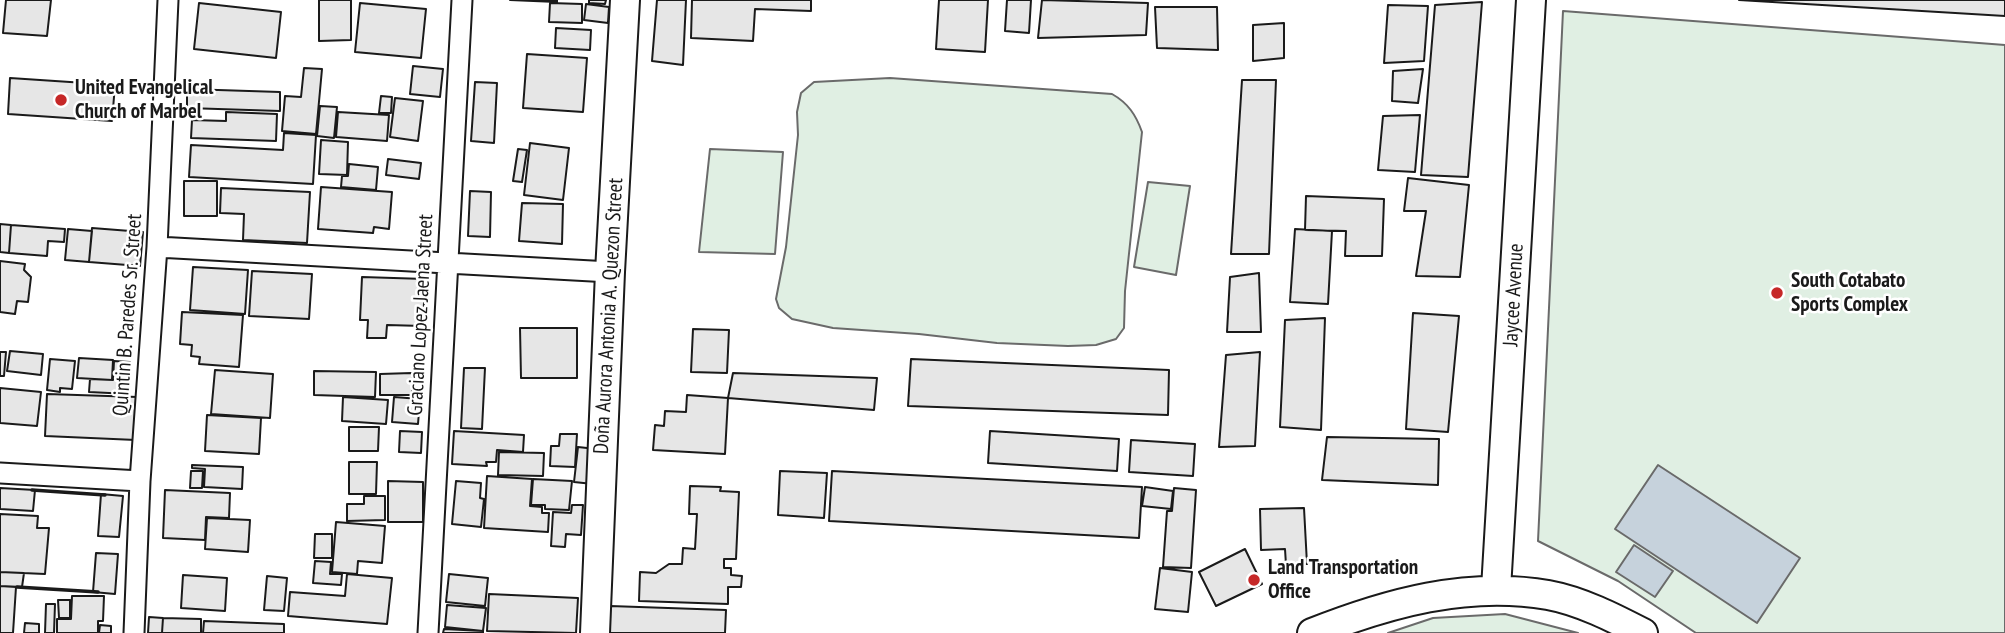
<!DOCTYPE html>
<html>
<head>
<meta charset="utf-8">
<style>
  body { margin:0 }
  canvas { display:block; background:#fff }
</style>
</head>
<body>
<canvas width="2005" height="633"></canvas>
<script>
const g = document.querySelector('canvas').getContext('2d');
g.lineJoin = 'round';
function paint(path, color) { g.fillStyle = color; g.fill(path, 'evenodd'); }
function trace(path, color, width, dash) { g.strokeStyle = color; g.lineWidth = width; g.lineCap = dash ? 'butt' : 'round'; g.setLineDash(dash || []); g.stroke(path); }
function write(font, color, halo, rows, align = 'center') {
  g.font = font + ' "PT Sans Narrow",sans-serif'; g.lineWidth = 5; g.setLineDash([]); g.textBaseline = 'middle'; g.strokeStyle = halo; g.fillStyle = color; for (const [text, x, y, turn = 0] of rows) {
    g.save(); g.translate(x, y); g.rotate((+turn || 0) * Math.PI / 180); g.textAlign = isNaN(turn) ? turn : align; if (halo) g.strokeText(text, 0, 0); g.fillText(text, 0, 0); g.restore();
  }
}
const green = new Path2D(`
  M 1563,11 L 2005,45 L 2005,633 L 1696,633 L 1618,581 L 1538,541 Z
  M 890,78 L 1112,94 C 1128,103 1136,115 1142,132 L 1125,291 L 1124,328 L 1116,339 L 1096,345 L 1068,346 L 997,343 L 919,334 L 833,328 L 792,319 L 779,308 L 776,299 L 786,247 L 798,135 L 797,112 L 801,93 L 814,82 Z
  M 710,149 L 783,152 L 775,254 L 699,252 Z
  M 1148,182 L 1190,186 L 1176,275 L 1134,267 Z
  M 1505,614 L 1578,633 L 1388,633 L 1433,618 Z`);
paint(green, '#e0efe3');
trace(green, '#6a6a6a', 2);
const water = new Path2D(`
  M 1658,465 L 1800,558 L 1757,623 L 1615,529 Z
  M 1634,545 L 1673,571 L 1655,597 L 1616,572 Z`);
paint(water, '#c6d2dc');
trace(water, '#6a6a6a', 2);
const building = new Path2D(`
  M 6,0 L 51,0 L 47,36 L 3,33 Z
  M 319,0 L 351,0 L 351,40 L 319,41 Z
  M 510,0 L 557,0 L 557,2 Z
  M 589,0 L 606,0 L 605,4 L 589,3 Z
  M 657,0 L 686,0 L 683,65 L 652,61 Z
  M 692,0 L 811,0 L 811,11 L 755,9 L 753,41 L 691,38 Z
  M 939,0 L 988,0 L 985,52 L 936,49 Z
  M 1007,0 L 1031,0 L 1029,33 L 1005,31 Z
  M 1042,0 L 1148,3 L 1146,35 L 1038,38 Z
  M 1739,0 L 2005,0 L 2005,16 Z
  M 1482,2 L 1468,177 L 1421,175 L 1435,5 Z
  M 199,3 L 281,12 L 276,58 L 194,49 Z
  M 360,3 L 426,9 L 421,58 L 355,52 Z
  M 550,3 L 582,4 L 582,23 L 549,22 Z
  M 586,4 L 609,7 L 608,23 L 584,20 Z
  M 1388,5 L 1428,6 L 1424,61 L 1384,63 Z
  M 1155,7 L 1217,7 L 1218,50 L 1157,48 Z
  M 1284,23 L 1284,58 L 1253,61 L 1253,25 Z
  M 556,28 L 591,30 L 590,50 L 555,48 Z
  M 527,54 L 587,58 L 583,112 L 523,108 Z
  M 413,66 L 443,69 L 440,97 L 410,94 Z
  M 304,68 L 322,69 L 316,134 L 282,131 L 285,96 L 301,97 Z
  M 1423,69 L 1418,103 L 1392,101 L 1393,71 Z
  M 10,78 L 115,85 L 112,121 L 8,114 Z
  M 1242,80 L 1276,80 L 1269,254 L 1231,254 Z
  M 475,82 L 497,83 L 494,143 L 471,141 Z
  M 187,89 L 280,92 L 280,111 L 187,108 Z
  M 381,96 L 392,97 L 391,113 L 379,113 Z
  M 395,98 L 423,101 L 418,141 L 390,137 Z
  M 320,106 L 337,107 L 334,138 L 317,136 Z
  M 226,112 L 277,114 L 276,141 L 191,138 L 192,120 L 226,121 Z
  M 338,112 L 389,115 L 387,141 L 336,137 Z
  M 1420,115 L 1415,172 L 1378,170 L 1383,116 Z
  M 284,133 L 316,135 L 313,184 L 189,177 L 191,145 L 283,150 Z
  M 321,140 L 348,142 L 347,175 L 319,174 Z
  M 530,143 L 569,148 L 563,200 L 524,195 Z
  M 518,149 L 527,150 L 522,182 L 513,181 Z
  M 388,159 L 421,163 L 419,179 L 386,175 Z
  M 349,164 L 378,167 L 376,190 L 341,187 L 342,176 L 348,176 Z
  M 1408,178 L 1469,185 L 1460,277 L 1416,276 L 1426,211 L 1404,211 Z
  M 184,181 L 217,181 L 217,216 L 184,216 Z
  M 321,187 L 392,192 L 389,229 L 374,227 L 373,233 L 318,229 Z
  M 221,188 L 310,192 L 307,243 L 243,240 L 244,214 L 220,213 Z
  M 470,191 L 491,192 L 490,237 L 468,236 Z
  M 1306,196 L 1384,199 L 1382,256 L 1345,256 L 1346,231 L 1305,230 Z
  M 522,203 L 563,204 L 562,244 L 519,241 Z
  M 0,224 L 11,225 L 9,253 L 0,252 Z
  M 11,225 L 65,229 L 64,242 L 48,241 L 47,256 L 9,253 Z
  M 92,228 L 143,232 L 140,266 L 89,262 Z
  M 68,229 L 92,231 L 89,262 L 65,260 Z
  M 1295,229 L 1332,231 L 1328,304 L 1290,302 Z
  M 0,261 L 25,264 L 24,270 L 31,277 L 28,302 L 17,301 L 15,314 L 0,312 Z
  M 193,267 L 248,270 L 245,314 L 190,310 Z
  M 252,271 L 312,274 L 309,319 L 249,316 Z
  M 1259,273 L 1261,332 L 1227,332 L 1230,277 Z
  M 362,277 L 425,279 L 423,326 L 387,325 L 386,338 L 367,338 L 368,320 L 360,320 Z
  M 182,312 L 243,315 L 239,367 L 199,364 L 200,357 L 191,356 L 192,345 L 180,344 Z
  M 1413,313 L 1459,316 L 1448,432 L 1406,429 Z
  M 1325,318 L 1321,430 L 1280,427 L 1285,320 Z
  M 520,328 L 577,328 L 577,378 L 521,378 Z
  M 693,329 L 729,330 L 727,373 L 691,372 Z
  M 10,351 L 43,354 L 41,375 L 7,371 Z
  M 0,352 L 6,352 L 4,376 L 0,376 Z
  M 1260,352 L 1255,446 L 1219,447 L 1226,355 Z
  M 79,358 L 113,360 L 112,380 L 77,378 Z
  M 50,359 L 75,361 L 72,389 L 60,388 L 60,392 L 47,390 Z
  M 911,359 L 1169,370 L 1168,415 L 908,406 Z
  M 114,361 L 130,362 L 129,394 L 89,392 L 90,379 L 113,380 Z
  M 464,368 L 485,368 L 482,429 L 461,428 Z
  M 215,370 L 273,374 L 270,418 L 211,414 Z
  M 314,371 L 376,372 L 375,397 L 314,395 Z
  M 412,373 L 412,395 L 380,395 L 380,374 Z
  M 733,373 L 877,378 L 874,410 L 728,398 Z
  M 0,388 L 41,392 L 37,426 L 0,423 Z
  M 47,394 L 138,397 L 136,440 L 45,436 Z
  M 687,395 L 728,398 L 725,454 L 653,450 L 655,425 L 664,426 L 665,411 L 686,412 Z
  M 343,397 L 388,400 L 386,424 L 342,421 Z
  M 394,397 L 420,399 L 418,424 L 392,422 Z
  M 207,415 L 261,418 L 259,454 L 205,451 Z
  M 349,427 L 379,427 L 378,451 L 349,451 Z
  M 400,431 L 422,432 L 421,453 L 399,452 Z
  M 454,431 L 524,435 L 523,452 L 497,450 L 496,462 L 486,462 L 487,466 L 452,464 Z
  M 990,431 L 1119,439 L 1117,471 L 988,463 Z
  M 560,434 L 577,434 L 575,467 L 550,466 L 551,446 L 559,446 Z
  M 1327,437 L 1439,439 L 1438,485 L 1322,480 Z
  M 1131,440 L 1195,444 L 1193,476 L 1129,472 Z
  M 578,447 L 596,449 L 593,484 L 574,482 Z
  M 499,452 L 544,453 L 543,476 L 498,475 Z
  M 349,462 L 377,462 L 376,494 L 349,494 Z
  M 192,465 L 243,467 L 242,489 L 204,487 L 205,469 L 192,468 Z
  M 191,471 L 203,471 L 202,488 L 190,488 Z
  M 780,471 L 827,473 L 824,518 L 778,515 Z
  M 832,471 L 1142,487 L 1139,538 L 829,521 Z
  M 487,476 L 532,479 L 530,506 L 542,507 L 542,513 L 549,513 L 548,532 L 484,528 Z
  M 533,479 L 572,481 L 569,510 L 545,509 L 545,505 L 531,505 Z
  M 388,481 L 423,482 L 423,522 L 388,522 Z
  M 456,481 L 481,483 L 480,498 L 484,499 L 481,527 L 452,524 Z
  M 690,486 L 721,487 L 720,491 L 739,492 L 736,559 L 724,559 L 724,568 L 731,568 L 731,575 L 742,576 L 741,587 L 728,587 L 728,604 L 639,601 L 640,572 L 656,573 L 669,564 L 682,564 L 683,548 L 695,549 L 697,514 L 689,514 Z
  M 1145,487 L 1173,491 L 1171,509 L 1142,506 Z
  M 0,488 L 35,490 L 33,511 L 0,509 Z
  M 1174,488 L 1196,490 L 1191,568 L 1163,567 L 1167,511 L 1172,511 Z
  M 165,490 L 230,493 L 229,518 L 206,517 L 205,540 L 163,538 Z
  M 101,494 L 123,496 L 119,537 L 98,536 Z
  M 364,496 L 385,496 L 385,520 L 347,521 L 347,504 L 364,504 Z
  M 572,505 L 583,505 L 581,535 L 566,534 L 565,547 L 551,546 L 553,512 L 571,513 Z
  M 1304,508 L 1307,564 L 1286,565 L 1285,549 L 1261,550 L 1260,509 Z
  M 0,514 L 38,516 L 37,528 L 49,528 L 45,574 L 0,572 Z
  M 207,518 L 250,520 L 248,552 L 205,549 Z
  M 336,522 L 385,526 L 382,563 L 358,561 L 357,574 L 332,572 Z
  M 315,534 L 332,534 L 332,558 L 314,558 Z
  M 1245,549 L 1262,584 L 1216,606 L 1199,572 Z
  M 96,553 L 118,554 L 115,594 L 93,592 Z
  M 315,561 L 331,562 L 330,574 L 342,574 L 341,585 L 313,583 Z
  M 1160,568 L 1192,572 L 1188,612 L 1155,609 Z
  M 0,572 L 24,573 L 22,587 L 0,586 Z
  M 347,574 L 392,578 L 387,624 L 288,616 L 290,592 L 345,596 Z
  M 449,574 L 488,578 L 485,606 L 446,602 Z
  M 183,575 L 227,578 L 225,611 L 181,608 Z
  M 267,576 L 287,578 L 284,611 L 264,610 Z
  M 0,586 L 16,587 L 13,633 L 0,633 Z
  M 489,594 L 578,598 L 576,633 L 487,631 Z
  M 72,596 L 104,596 L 103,621 L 98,621 L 98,633 L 57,633 L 57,619 L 71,619 Z
  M 58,600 L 70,600 L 70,618 L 59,618 Z
  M 46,604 L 55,604 L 54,633 L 45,633 Z
  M 447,605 L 486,608 L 483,631 L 445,627 Z
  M 610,606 L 726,610 L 725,633 L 609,633 Z
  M 149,617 L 163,618 L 162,633 L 148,633 Z
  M 163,618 L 201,619 L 201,633 L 162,633 Z
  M 204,621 L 284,624 L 284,633 L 203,633 Z
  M 25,623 L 39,624 L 39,633 L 24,633 Z
  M 100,625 L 111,626 L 111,633 L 99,633 Z
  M 444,629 L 483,631 L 483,633 L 443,633 Z`);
paint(building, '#e6e6e6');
trace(building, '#1a1a1a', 2);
const street = new Path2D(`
  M 157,247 L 610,272
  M 0,473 L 140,481
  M 134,633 L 140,481 L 157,247 L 168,0
  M 428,633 L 462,0`);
const secondary = new Path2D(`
  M 1496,589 L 1531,0
  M 595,633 L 610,272 L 625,0
  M 1312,633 C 1388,603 1467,581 1548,595 C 1581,601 1614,618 1643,633`);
trace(street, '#1a1a1a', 23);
trace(secondary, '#1a1a1a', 32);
trace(street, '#fff', 19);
trace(secondary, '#fff', 28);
trace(new Path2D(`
  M 32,490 L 105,495
  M 17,587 L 98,592`), '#1a1a1a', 3.5);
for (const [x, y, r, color] of [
  [61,100,7,"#c62828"],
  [1777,293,7,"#c62828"],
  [1254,580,7,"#c62828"]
]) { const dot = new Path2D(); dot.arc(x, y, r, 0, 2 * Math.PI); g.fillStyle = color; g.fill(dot); trace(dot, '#fff', 2.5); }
write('bold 21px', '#1a1a1a', '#fff', [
  ["United Evangelical",75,88],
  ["Church of Marbel",75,112],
  ["South Cotabato",1791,281],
  ["Sports Complex",1791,305],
  ["Land Transportation",1268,568],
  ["Office",1268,592]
], 'left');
write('21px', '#1a1a1a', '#fff', [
  ["Jaycee Avenue",1514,295,-87],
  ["Quintin B. Paredes Sr. Street",128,315,-86],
  ["Graciano Lopez Jaena Street",421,315,-87],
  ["Doña Aurora Antonia A. Quezon Street",609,316,-87]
]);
</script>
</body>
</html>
